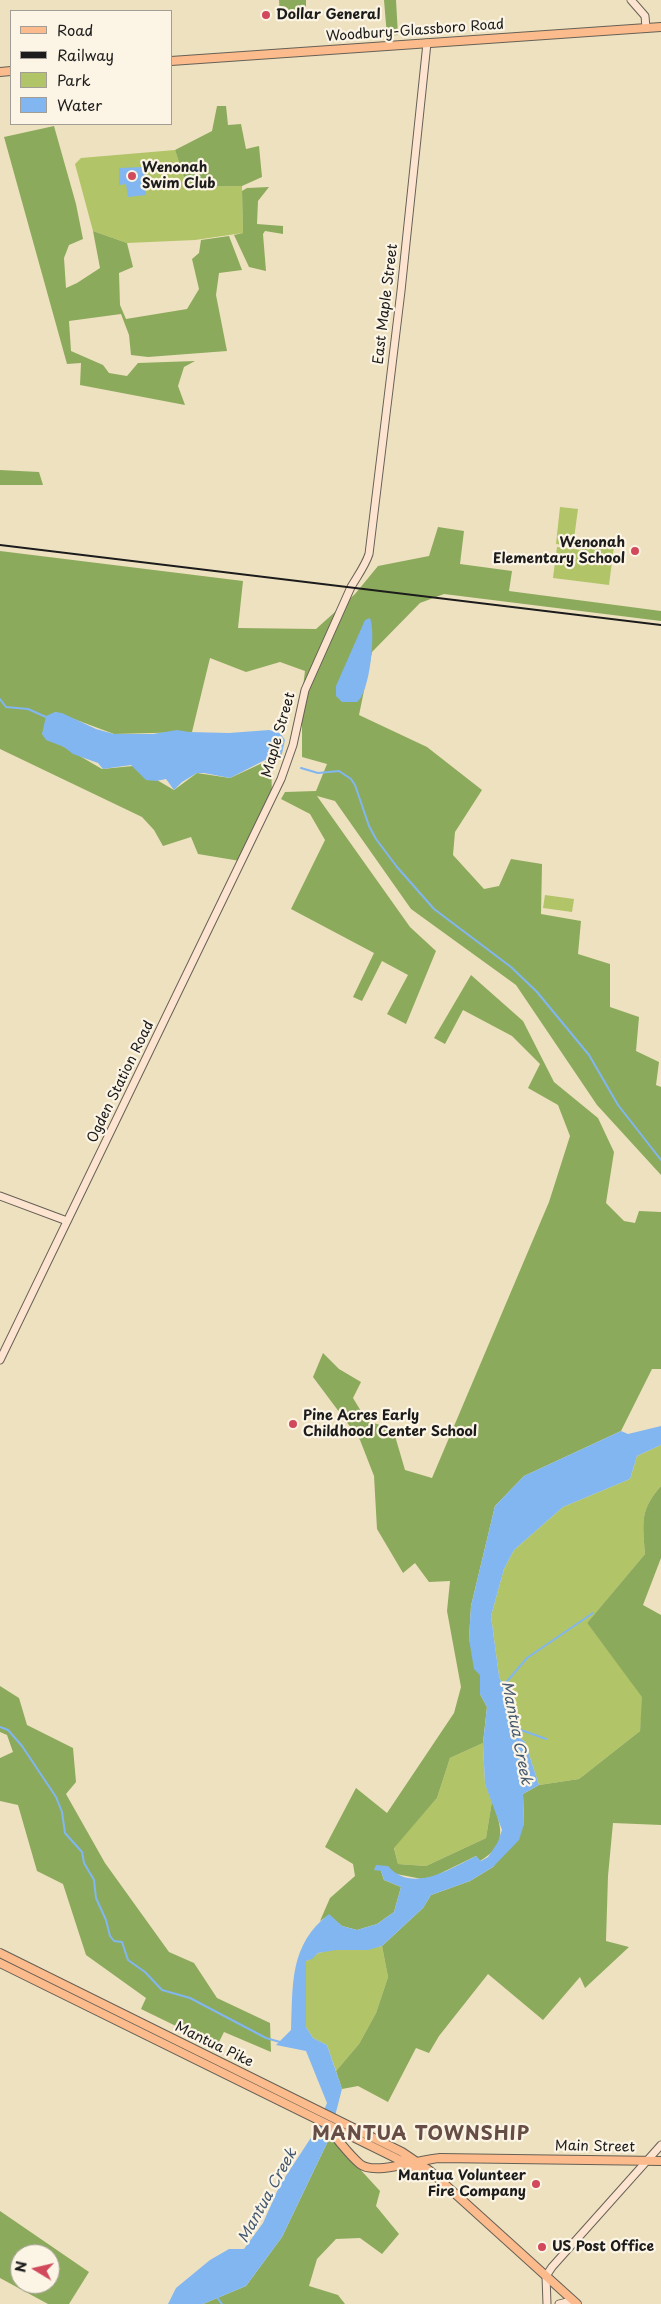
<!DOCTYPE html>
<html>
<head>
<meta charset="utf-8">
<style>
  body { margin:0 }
  #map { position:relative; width:661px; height:2304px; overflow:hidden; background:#eee1c0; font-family:"Playpen Sans",sans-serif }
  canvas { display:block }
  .legend { position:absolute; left:10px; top:10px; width:162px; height:115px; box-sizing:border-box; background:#fcf5e5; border:1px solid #a29e95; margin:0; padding:6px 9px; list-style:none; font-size:15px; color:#1c1c1c }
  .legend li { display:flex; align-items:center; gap:10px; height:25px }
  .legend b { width:25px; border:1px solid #a29e95 }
  .north { position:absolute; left:10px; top:2244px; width:50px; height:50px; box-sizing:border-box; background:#fcf5e5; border:1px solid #a29e95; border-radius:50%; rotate:279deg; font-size:14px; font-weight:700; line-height:20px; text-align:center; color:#1c1c1c }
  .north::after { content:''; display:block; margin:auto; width:18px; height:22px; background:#d1495b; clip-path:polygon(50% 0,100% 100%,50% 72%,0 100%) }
</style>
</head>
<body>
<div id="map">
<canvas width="661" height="2304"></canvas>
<ul class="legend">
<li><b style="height:6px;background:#fbbb8c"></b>Road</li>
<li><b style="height:6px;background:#1c1c1c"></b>Railway</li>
<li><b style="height:14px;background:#b1c467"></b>Park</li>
<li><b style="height:14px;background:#82b6f0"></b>Water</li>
</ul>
<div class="north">N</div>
</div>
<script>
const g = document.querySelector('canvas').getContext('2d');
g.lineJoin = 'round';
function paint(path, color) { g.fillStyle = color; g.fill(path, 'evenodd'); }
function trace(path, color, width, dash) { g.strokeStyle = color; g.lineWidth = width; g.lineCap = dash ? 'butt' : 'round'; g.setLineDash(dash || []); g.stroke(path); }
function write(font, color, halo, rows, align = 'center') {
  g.font = font + ' "Playpen Sans",sans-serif'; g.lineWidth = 4.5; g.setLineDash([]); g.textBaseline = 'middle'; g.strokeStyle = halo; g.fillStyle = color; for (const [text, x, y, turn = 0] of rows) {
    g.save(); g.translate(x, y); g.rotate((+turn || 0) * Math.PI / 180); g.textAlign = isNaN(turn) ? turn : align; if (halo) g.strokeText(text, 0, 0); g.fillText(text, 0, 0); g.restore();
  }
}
paint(new Path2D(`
  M 175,150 L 187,187 L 242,186 L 243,233 L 195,240 L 127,243 L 93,231 L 75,164 L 81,158 Z
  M 560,507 L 578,509 L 573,546 L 556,544 Z
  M 583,542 L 614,546 L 609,585 L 553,578 L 557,547 L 582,550 Z
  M 545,895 L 574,899 L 572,912 L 543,908 Z
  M 661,1445 L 661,1486 C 639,1511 643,1523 645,1554 L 587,1623 L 643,1697 L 640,1731 L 579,1779 L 539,1785 L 525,1742 L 511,1730 L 505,1692 L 499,1676 L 491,1616 L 504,1569 L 514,1550 L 563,1507 L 630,1479 L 637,1456 Z
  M 483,1743 L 485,1784 L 492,1801 L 486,1838 L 426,1866 L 398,1864 L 394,1847 L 437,1798 L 450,1758 Z
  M 382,1946 L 388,1977 L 376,2013 L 359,2044 L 336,2071 L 327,2045 L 313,2038 L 306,2027 L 306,1961 C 312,1959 314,1955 319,1953 C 339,1946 362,1952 382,1946 Z`), '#b1c467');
paint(new Path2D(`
  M 279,0 L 306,0 L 306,10 L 280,14 Z
  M 384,0 L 396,0 L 398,35 L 387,36 Z
  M 217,106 L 226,106 L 228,125 L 241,124 L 246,149 L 259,146 L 262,177 L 242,186 L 187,187 L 175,150 L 212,131 Z
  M 54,126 L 76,204 L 83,239 L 69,245 L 64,258 L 66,288 L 77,283 L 100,268 L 93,231 L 127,243 L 133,267 L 119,273 L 120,305 L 126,319 L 187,309 L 199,289 L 192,259 L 199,253 L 201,240 L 229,236 L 242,270 L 219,273 L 216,295 L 227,351 L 148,357 L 131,355 L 129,335 L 121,314 L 69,321 L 71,351 L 103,365 L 109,373 L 127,376 L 138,363 L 195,361 L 184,367 L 178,386 L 185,405 L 80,385 L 81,363 L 67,364 L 4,137 Z
  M 269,187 L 258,201 L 257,224 L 283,226 L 283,234 L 265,231 L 263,234 L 266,271 L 249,267 L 234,235 L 243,233 L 242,191 L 247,188 Z
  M 0,470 L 39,472 L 43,485 L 0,485 Z
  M 438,527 L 464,531 L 460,564 L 512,571 L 509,591 L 661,611 L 661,621 L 444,594 L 420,603 L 372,652 L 359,715 L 427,747 L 482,790 L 455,832 L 453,855 L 484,889 L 499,886 L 511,859 L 542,864 L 541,914 L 581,921 L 578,954 L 610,964 L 610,1007 L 639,1017 L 636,1051 L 659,1062 L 656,1085 L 661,1087 L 661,1175 L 597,1105 L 516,985 L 411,909 L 335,801 L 317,796 L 410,927 L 436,951 L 406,1024 L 387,1014 L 408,975 L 382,961 L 362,1001 L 353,997 L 374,953 L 291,909 L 325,840 L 310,814 L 281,799 L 285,792 L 316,791 L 327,764 L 302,757 L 302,694 L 305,671 L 280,662 L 246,672 L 210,658 L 192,732 L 114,734 L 55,712 L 42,734 L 102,769 L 133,766 L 174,790 L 197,773 L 230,778 L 271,759 L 272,795 L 240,861 L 198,854 L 191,837 L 163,846 L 154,830 L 142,817 L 0,749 L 0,551 L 243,581 L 238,628 L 316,629 L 355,594 L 378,566 L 429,556 Z
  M 471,975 L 523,1021 L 554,1082 L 598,1118 L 614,1152 L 606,1203 L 624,1221 L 635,1223 L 639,1211 L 661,1212 L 661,1369 L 652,1369 L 621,1431 L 524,1476 L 495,1506 L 471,1606 L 469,1639 L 480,1675 L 480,1694 L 487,1707 L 483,1743 L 450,1758 L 437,1798 L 394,1848 L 398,1864 L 426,1866 L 486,1838 L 492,1801 C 501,1826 509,1844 480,1861 L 476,1856 L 435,1876 L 422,1879 L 381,1871 L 384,1880 L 401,1887 L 394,1912 L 377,1924 L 357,1930 L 342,1926 L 329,1915 L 320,1921 L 330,1898 L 355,1876 L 353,1864 L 325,1847 L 356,1788 L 387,1813 L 454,1713 L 461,1687 L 447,1611 L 450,1581 L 429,1582 L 415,1563 L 403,1573 L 377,1529 L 374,1476 L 360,1440 L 313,1377 L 323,1353 L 339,1369 L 361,1382 L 353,1398 L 367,1421 L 393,1429 L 405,1470 L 432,1478 L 549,1202 L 570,1136 L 558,1105 L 528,1088 L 540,1064 L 512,1036 L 463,1010 L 445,1044 L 434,1038 Z
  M 661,1486 L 661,1558 L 643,1605 L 661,1615 L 661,1825 L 613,1823 L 608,1876 L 606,1941 L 629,1947 L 585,1988 L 580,1977 L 543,2020 L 488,1974 L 439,2036 L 429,2053 L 416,2048 L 388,2102 L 358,2086 L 342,2089 L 336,2071 L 359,2044 L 376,2013 L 388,1977 L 382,1946 L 423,1908 L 431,1895 L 470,1881 L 493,1867 L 524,1824 L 523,1794 L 539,1785 L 579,1779 L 640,1731 L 642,1697 L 587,1623 L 645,1554 C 643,1523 639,1511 661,1486 Z
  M 0,1686 L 19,1698 L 27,1725 L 73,1748 L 76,1782 L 66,1794 L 105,1863 L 169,1952 L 194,1963 L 217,1998 L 270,2023 L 271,2052 L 224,2032 L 217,2046 L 141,2009 L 146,1998 L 86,1955 L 63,1884 L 37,1871 L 18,1805 L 0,1801 L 0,1758 L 13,1752 L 7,1735 L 0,1732 Z
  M 329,2139 L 336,2143 L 380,2191 L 376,2206 L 399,2234 L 382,2254 L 360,2238 L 336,2239 L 317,2259 L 309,2286 L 338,2295 L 345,2304 L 203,2304 L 246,2286 L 282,2237 Z
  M 0,2211 L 89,2272 L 69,2304 L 48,2304 L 0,2278 ZM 20,2254 L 50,2254 L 50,2284 L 20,2284 Z`), '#8caa5c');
paint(new Path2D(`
  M 144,167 L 146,195 L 128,197 L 126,184 L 119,185 L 119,168 Z
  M 370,618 C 376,632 370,693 357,702 L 342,702 L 336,696 L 336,686 L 365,620 Z
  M 55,712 L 62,713 L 96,729 L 114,734 L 153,734 L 177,730 L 189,732 L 229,733 L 269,730 L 280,733 L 285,740 L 281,758 L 265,760 L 230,778 L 204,773 L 197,773 L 182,782 L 174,790 L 166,779 L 156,781 L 146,780 L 131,765 L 103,769 L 98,763 L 73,754 L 64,747 L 46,740 L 42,734 L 46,716 Z
  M 661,1426 L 661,1445 L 637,1456 L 630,1479 L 563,1507 L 514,1550 L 504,1569 L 491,1616 L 499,1676 L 505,1692 L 512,1725 L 511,1730 L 525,1742 L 539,1785 L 523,1794 L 524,1824 L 519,1840 L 493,1867 L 470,1881 L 431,1895 L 423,1908 L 382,1946 L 368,1950 L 336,1950 L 318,1953 L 312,1959 L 306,1961 L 306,2027 L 313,2038 L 327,2045 L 342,2089 L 329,2139 L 282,2237 L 246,2286 L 203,2304 L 168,2304 L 176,2288 L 210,2260 L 229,2249 L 244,2249 L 263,2223 L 280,2185 L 316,2130 L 327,2103 L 306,2051 L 276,2045 L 291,2030 C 293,1984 289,1945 329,1914 L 342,1926 L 357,1930 L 377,1924 L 394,1912 L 401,1887 L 384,1880 L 381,1871 L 374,1870 L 376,1865 L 388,1866 C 412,1894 450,1869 476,1856 L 481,1861 L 488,1857 L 498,1842 L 502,1830 L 485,1784 L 483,1743 L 487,1707 L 480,1694 L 480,1675 L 474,1669 L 469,1639 L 471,1606 L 495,1506 L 524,1476 L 621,1431 L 628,1434 Z`), '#82b6f0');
trace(new Path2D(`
  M 0,699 L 6,707 L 28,709 L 46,717
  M 301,768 L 318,773 L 339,771 L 351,779 L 355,785 L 369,826 L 376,839 L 397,867 L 434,909 L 511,967 L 537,992 L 589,1055 L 618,1105 L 661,1160
  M 503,1686 L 527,1658 L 593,1613
  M 0,1727 L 8,1730 L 22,1746 L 56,1797 L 62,1812 L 65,1833 L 82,1852 L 84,1863 L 94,1880 L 96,1898 L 106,1920 L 110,1936 L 114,1941 L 122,1942 L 128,1960 L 145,1972 L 162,1990 L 190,1998 L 266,2038 L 280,2042
  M 510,1730 L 521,1730 L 546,1739
  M 216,2296 L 222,2304`), '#82b6f0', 2);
const secondary = new Path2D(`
  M 631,0 L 645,16 L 646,28
  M 0,1196 L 67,1221
  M 0,1360 L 281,779 L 293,745 L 305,690 L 351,587 C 358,575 365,566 369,554 L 401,291 L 427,43
  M 547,2304 L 546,2276 L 552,2267 L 661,2145
  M 559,2304 L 567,2302 L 572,2304`);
const primary = new Path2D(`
  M 171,61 L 661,27
  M 0,72 L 11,71
  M 0,1953 L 402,2152 L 430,2171 L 577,2304
  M 0,1963 L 426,2173
  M 328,2129 C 339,2140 348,2154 360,2164 C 374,2176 421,2159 440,2158 L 661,2161`);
trace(secondary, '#666155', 9);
trace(primary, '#666155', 10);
trace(secondary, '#fde4d1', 7);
trace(primary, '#fbbb8c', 8);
trace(new Path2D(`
  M 0,545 L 661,625`), '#1c1c1c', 2);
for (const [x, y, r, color] of [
  [266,15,5,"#d1495b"],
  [132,176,5,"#d1495b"],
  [635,551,5,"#d1495b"],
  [293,1424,5,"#d1495b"],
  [536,2184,5,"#d1495b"],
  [542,2247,5,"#d1495b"]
]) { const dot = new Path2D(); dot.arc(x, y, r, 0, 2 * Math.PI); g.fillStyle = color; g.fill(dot); trace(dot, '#fcf5e5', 2); }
write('bold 14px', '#1c1c1c', '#fcf5e5', [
  ["Dollar General",276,15],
  ["Wenonah",142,168],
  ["Swim Club",142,184],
  ["Wenonah",625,543,"right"],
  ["Elementary School",625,559,"right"],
  ["Pine Acres Early",303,1416],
  ["Childhood Center School",303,1432],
  ["Mantua Volunteer",526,2176,"right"],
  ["Fire Company",526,2192,"right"],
  ["US Post Office",552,2247]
], 'left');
write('14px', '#1c1c1c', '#fcf5e5', [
  ["Woodbury-Glassboro Road",415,31,-4],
  ["East Maple Street",386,304,-83],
  ["Maple Street",279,735,-74],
  ["Ogden Station Road",121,1082,-64],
  ["Mantua Pike",214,2045,26],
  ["Main Street",595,2147,1]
]);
write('italic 15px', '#455a71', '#fcf5e5', [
  ["Mantua Creek",516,1733,79],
  ["Mantua Creek",268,2196,-61]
]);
g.letterSpacing = '1px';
write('bold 19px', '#664e46', '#fcf5e5', [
  ["MANTUA TOWNSHIP",421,2135]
]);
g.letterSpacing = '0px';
</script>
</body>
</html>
